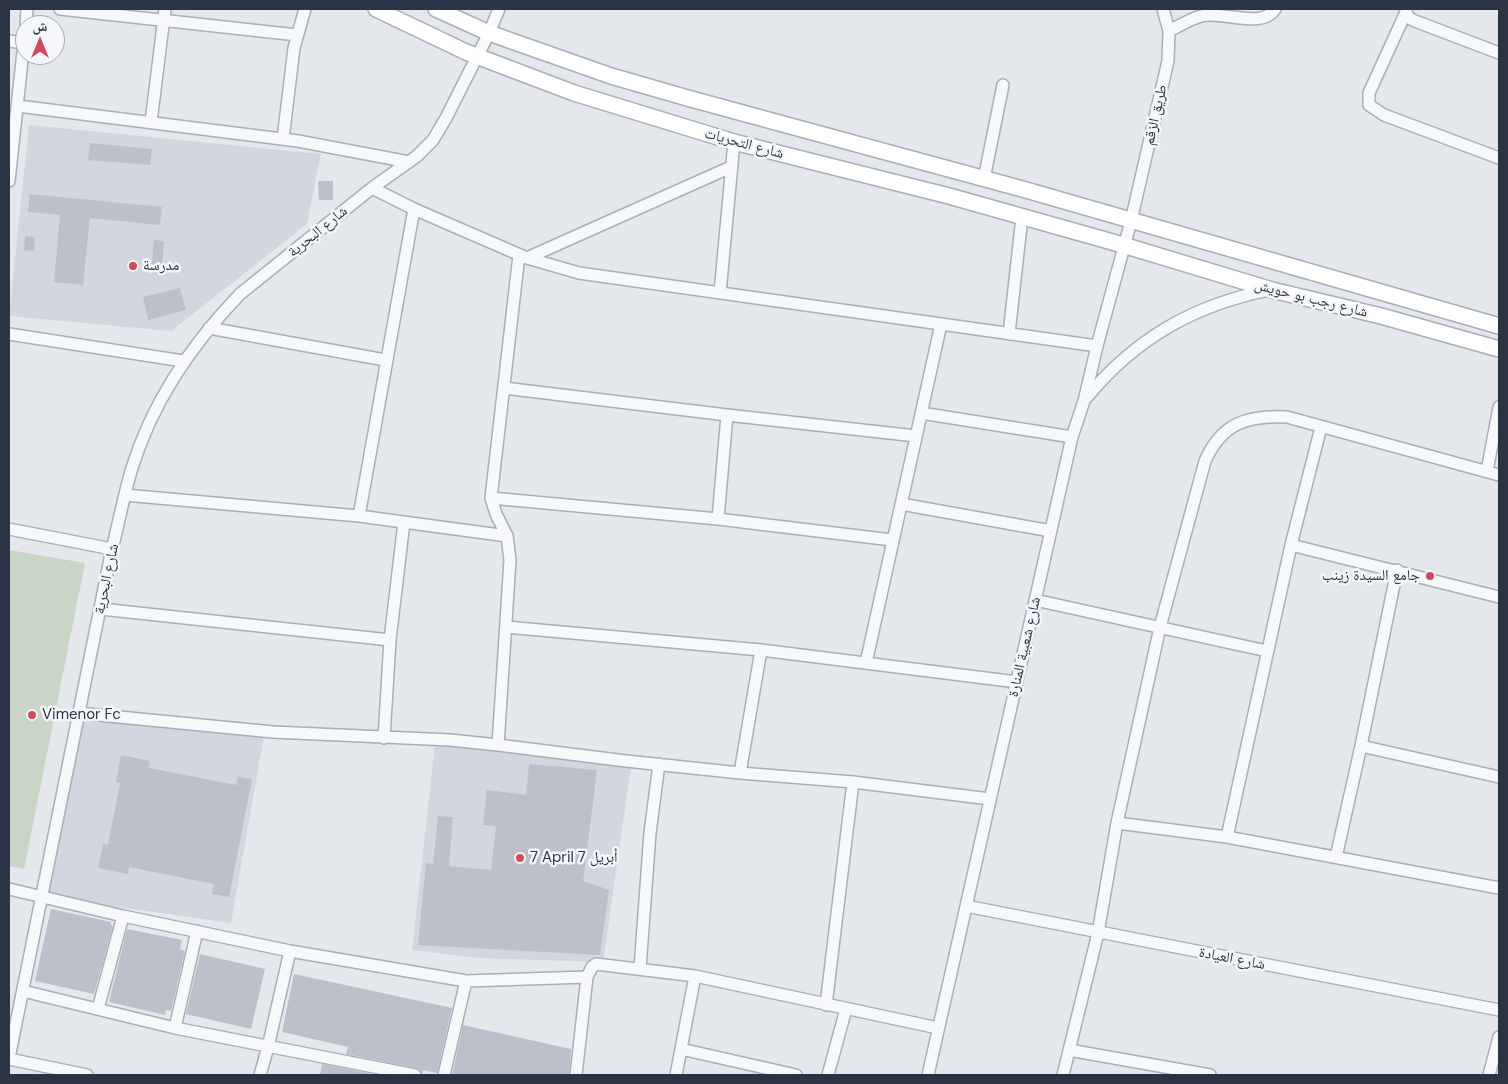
<!DOCTYPE html>
<html>
<head>
<meta charset="utf-8">
<style>
  body { margin:0 }
  #map { position:relative; width:1508px; height:1084px; overflow:hidden; background:#e4e7ec; font-family:"DM Sans","Noto Naskh Arabic",sans-serif }
  canvas { display:block }
  .frame { position:absolute; inset:0; border:10px solid #2b3445; pointer-events:none }
  .north { position:absolute; left:15px; top:15px; width:50px; height:50px; box-sizing:border-box; background:#f4f6f9; border:1px solid #a4a8b1; border-radius:50%; rotate:0deg; font-size:14px; font-weight:700; line-height:20px; text-align:center; color:#2b3445 }
  .north::after { content:''; display:block; margin:auto; width:18px; height:22px; background:#d1495b; clip-path:polygon(50% 0,100% 100%,50% 72%,0 100%) }
</style>
</head>
<body>
<div id="map">
<canvas width="1508" height="1084"></canvas>
<div class="frame"></div>
<div class="north">ش</div>
</div>
<script>
const g = document.querySelector('canvas').getContext('2d');
g.lineJoin = 'round';
function paint(path, color) { g.fillStyle = color; g.fill(path, 'evenodd'); }
function trace(path, color, width, dash) { g.strokeStyle = color; g.lineWidth = width; g.lineCap = dash ? 'butt' : 'round'; g.setLineDash(dash || []); g.stroke(path); }
function write(font, color, halo, rows, align = 'center') {
  g.font = font + ' "DM Sans","Noto Naskh Arabic",sans-serif'; g.lineWidth = 5; g.setLineDash([]); g.textBaseline = 'middle'; g.strokeStyle = halo; g.fillStyle = color; for (const [text, x, y, turn = 0] of rows) {
    g.save(); g.translate(x, y); g.rotate((+turn || 0) * Math.PI / 180); g.textAlign = isNaN(turn) ? turn : align; if (halo) g.strokeText(text, 0, 0); g.fillText(text, 0, 0); g.restore();
  }
}
paint(new Path2D(`
  M 29,125 L 321,154 L 307,224 L 171,331 L 9,316 Z
  M 78,714 L 265,730 L 231,923 L 42,896 Z
  M 435,743 L 631,767 L 603,962 L 479,958 L 412,950 Z`), '#d2d6de');
paint(new Path2D(`
  M 9,550 L 85,563 L 24,869 L 9,866 Z`), '#c9d6c5');
paint(new Path2D(`
  M 90,143 L 152,149 L 150,165 L 88,160 Z
  M 318,181 L 333,181 L 333,200 L 319,200 Z
  M 30,194 L 162,207 L 160,225 L 90,218 L 83,285 L 54,282 L 60,215 L 28,212 Z
  M 25,236 L 35,237 L 34,251 L 24,250 Z
  M 154,240 L 164,241 L 161,274 L 151,273 Z
  M 180,288 L 186,310 L 148,320 L 143,297 Z
  M 121,755 L 150,761 L 149,768 L 236,785 L 238,777 L 252,779 L 229,897 L 212,894 L 214,884 L 129,867 L 128,874 L 98,868 L 103,844 L 108,845 L 120,783 L 116,782 Z
  M 529,764 L 597,770 L 583,881 L 609,890 L 600,955 L 418,945 L 426,863 L 433,864 L 438,816 L 453,817 L 449,866 L 491,870 L 496,826 L 483,825 L 487,790 L 526,795 Z
  M 51,909 L 111,922 L 111,925 L 113,926 L 94,994 L 35,981 Z
  M 127,929 L 182,940 L 180,949 L 185,951 L 171,1011 L 166,1010 L 165,1015 L 109,1002 Z
  M 200,954 L 265,969 L 251,1029 L 186,1014 Z
  M 294,974 L 452,1008 L 437,1073 L 423,1070 L 422,1075 L 420,1070 L 416,1068 L 346,1054 L 348,1047 L 282,1032 Z
  M 463,1025 L 571,1049 L 569,1075 L 452,1075 Z
  M 322,1064 L 377,1075 L 320,1075 Z`), '#bbc0ca');
const street = new Path2D(`
  M 60,9 L 297,35
  M 499,9 L 489,33 L 446,118 L 433,140 L 417,156 L 372,188 L 414,209 L 527,258 L 579,273 L 1097,346
  M 1406,9 L 1406,12 L 1369,93 L 1369,105 L 1384,115 L 1499,158
  M 1406,12 L 1409,18 L 1415,21 L 1499,53
  M 26,25 L 27,9
  M 1169,31 C 1179,26 1190,19 1201,16 C 1221,10 1262,30 1275,9
  M 9,41 L 24,43
  M 18,106 L 298,141 L 409,162
  M 151,122 L 165,9
  M 283,139 L 294,48 L 305,9
  M 984,179 L 1003,85
  M 9,181 L 25,33
  M 527,258 L 731,167
  M 720,293 L 734,142
  M 209,328 L 385,360
  M 9,334 L 183,361
  M 1009,334 L 1022,217
  M 504,388 L 727,415 L 916,436
  M 1087,397 C 1136,338 1194,305 1269,290
  M 921,413 L 1072,437
  M 1487,471 L 1499,407
  M 125,495 L 359,516 L 507,536
  M 491,498 L 718,519 L 892,540
  M 901,504 L 1051,531
  M 359,516 L 414,209
  M 718,519 L 727,415
  M 9,529 L 112,549
  M 1291,545 L 1499,597
  M 1035,600 L 1267,651
  M 101,609 L 390,640
  M 506,627 L 761,650 L 1017,682
  M 866,663 L 941,324
  M 78,713 L 273,732 L 450,740 L 498,745 L 626,761 L 740,773 L 853,782 L 990,799
  M 384,738 L 390,640 L 404,522
  M 498,745 L 510,560 L 507,536 L 496,514 L 491,498 L 519,255
  M 1361,746 L 1499,777
  M 740,773 L 761,650
  M 1117,823 L 1227,837 L 1499,888
  M 1227,837 L 1291,545 L 1321,427
  M 1336,857 L 1361,746 L 1397,570
  M 9,889 L 123,916 L 290,951 L 466,981 L 587,977
  M 966,906 L 1499,1010
  M 640,968 L 650,833 L 659,764
  M 23,991 L 175,1028 L 415,1075
  M 826,1005 L 853,782
  M 98,1009 L 123,916
  M 175,1028 L 197,931
  M 681,1049 L 796,1075
  M 1069,1050 L 1210,1075
  M 9,1058 L 112,549 C 119,522 124,494 132,468 C 153,400 192,344 240,294 L 372,188
  M 9,1059 L 87,1075
  M 260,1075 L 268,1047 L 290,951
  M 444,1075 L 466,981
  M 576,1075 L 587,977 L 592,967 L 596,964 L 695,976 L 938,1028
  M 676,1075 L 695,976
  M 828,1075 L 846,1009
  M 928,1075 L 1072,437 L 1084,401 L 1097,346 L 1131,221 L 1168,61 L 1169,31 L 1163,9
  M 1063,1075 L 1098,933 L 1117,823 L 1160,627 L 1205,461 C 1222,423 1247,415 1287,417 L 1499,475
  M 1489,1075 L 1499,1037`);
const secondary = new Path2D(`
  M 376,9 L 466,52 L 574,93 L 734,142 L 949,196 L 1123,245 L 1272,290 L 1381,316 L 1499,349
  M 436,9 L 489,33 L 611,76 L 691,99 L 1026,190 L 1499,326`);
trace(street, '#a9aeb7', 14);
trace(secondary, '#a9aeb7', 18);
trace(street, '#f7f8fa', 11);
trace(secondary, '#fff', 15);
for (const [x, y, r, color] of [
  [133,266,5,"#d1495b"],
  [1430,576,5,"#d1495b"],
  [32,715,5,"#d1495b"],
  [520,858,5,"#d1495b"]
]) { const dot = new Path2D(); dot.arc(x, y, r, 0, 2 * Math.PI); g.fillStyle = color; g.fill(dot); trace(dot, '#f4f6f9', 2); }
write('15px', '#2b3445', '#f4f6f9', [
  ["طريق الزقم",1156,115,-77],
  ["شارع التحريات",744,144,15],
  ["شارع البحرية",318,232,-39],
  ["شارع رجب بو حويش",1311,299,14],
  ["شارع البحرية",107,579,-78],
  ["شارع شعبية المنارة",1025,647,-77],
  ["شارع العيادة",1232,959,11]
]);
write('15px', '#2b3445', '#f4f6f9', [
  ["مدرسة",143,266],
  ["جامع السيدة زينب",1420,576,"right"],
  ["Vimenor Fc",42,715],
  ["7 April 7 أبريل",530,858]
], 'left');
</script>
</body>
</html>
